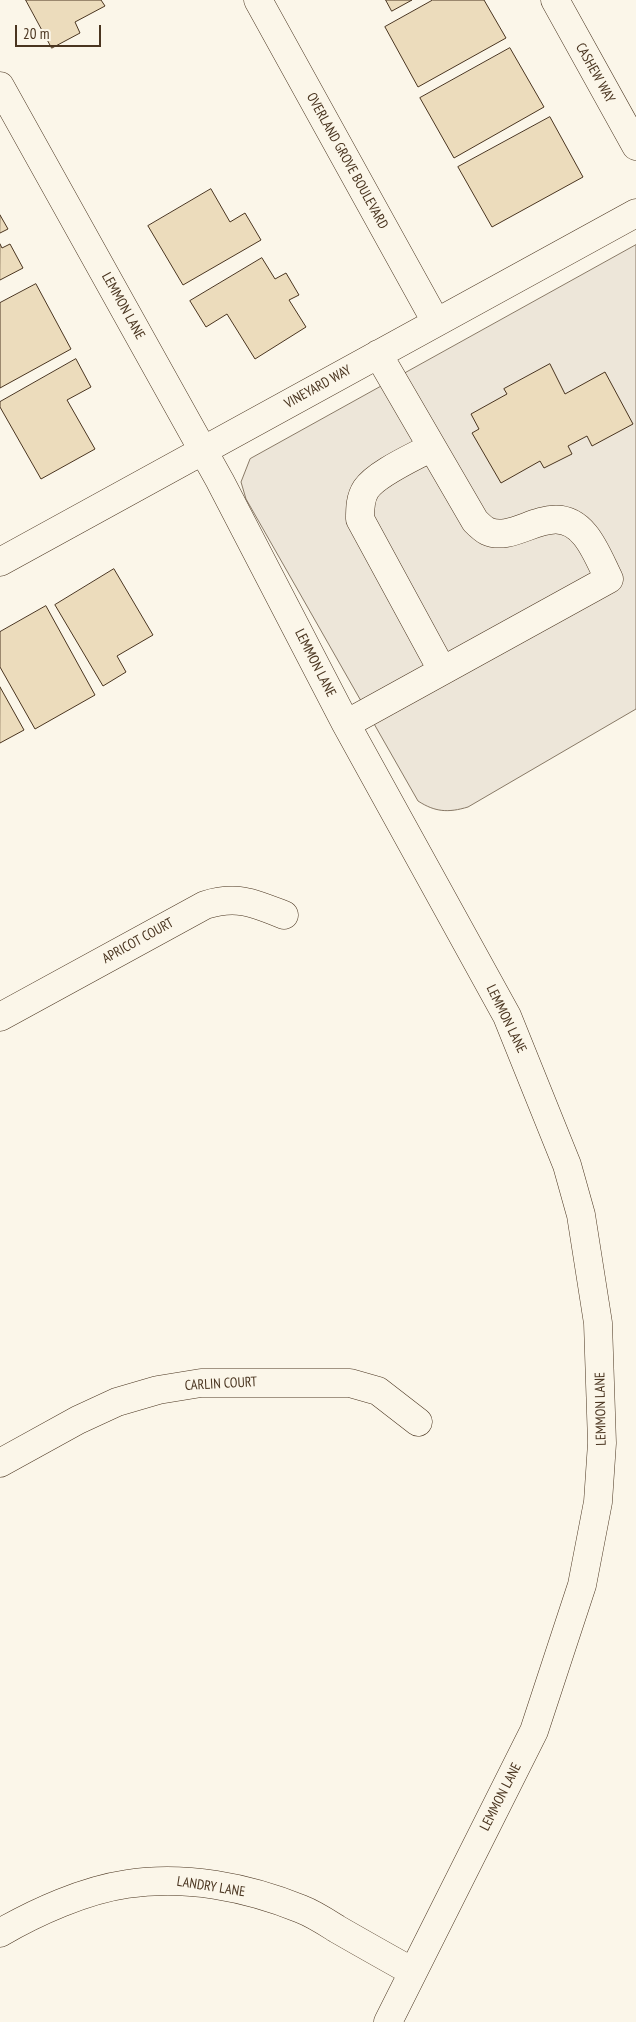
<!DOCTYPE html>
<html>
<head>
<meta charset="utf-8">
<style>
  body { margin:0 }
  #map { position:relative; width:636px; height:2022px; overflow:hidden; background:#fbf6e9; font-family:"PT Sans Narrow",sans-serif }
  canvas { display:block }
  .scale { position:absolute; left:15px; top:25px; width:86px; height:22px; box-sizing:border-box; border:2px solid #4a3520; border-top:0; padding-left:6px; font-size:15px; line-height:18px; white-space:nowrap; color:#4a3520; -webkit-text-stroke:4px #fbf6e9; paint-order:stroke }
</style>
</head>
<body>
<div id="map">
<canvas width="636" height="2022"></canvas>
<div class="scale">20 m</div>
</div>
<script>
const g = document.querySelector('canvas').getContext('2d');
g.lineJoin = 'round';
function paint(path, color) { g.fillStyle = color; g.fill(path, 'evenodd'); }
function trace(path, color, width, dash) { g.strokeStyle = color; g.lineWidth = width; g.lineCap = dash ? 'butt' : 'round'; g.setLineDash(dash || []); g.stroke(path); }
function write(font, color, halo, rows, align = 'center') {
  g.font = font + ' "PT Sans Narrow",sans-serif'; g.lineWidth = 4; g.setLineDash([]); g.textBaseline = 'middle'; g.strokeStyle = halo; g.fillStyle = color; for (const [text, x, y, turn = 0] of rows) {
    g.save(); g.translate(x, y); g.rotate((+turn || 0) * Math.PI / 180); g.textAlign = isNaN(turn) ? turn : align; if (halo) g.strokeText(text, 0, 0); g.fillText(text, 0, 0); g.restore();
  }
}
const green = new Path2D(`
  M 636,245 L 636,709 L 468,807 C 448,813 435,812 418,801 L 246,499 L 241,482 L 250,459 Z`);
paint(green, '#ede6d9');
trace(green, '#887966', 1);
const building = new Path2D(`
  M 26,0 L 101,0 L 105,6 L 75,22 L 80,33 L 52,48 Z
  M 386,0 L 412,0 L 392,11 Z
  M 433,0 L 484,0 L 506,38 L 418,87 L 385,27 Z
  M 510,48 L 544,107 L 454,158 L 420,98 Z
  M 550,117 L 583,177 L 492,227 L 458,167 Z
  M 211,189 L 230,222 L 245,213 L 261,240 L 183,285 L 148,226 Z
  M 0,215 L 8,229 L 0,233 Z
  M 0,244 L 2,248 L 10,244 L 23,268 L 0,280 Z
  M 262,258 L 275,279 L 286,273 L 299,295 L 289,300 L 306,327 L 255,359 L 227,314 L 206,327 L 190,301 Z
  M 36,284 L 71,349 L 0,388 L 0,303 Z
  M 76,359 L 91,387 L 67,400 L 95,449 L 41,479 L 0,407 L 0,402 Z
  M 550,364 L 565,394 L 605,372 L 633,424 L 592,446 L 587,436 L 568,446 L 572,454 L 544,468 L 540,461 L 501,483 L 472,433 L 479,429 L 471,414 L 507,394 L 504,389 Z
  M 114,569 L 153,635 L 117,656 L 126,672 L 103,686 L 55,605 Z
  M 46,606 L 95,695 L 35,729 L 0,667 L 0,632 Z
  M 0,687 L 24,730 L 0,743 Z`);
paint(building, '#ecdcbc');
trace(building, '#4a3520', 1);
const minor = new Path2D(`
  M 258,0 L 436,322
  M 555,0 L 636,146
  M 0,86 L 220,481 L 346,724 L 507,1016 L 567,1165 L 581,1215 L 598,1323 L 602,1443 L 598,1502 L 582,1585 L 534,1731 L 388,2022
  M 432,447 C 414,457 377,473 366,489 C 360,498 360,509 360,519 L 442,670
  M 0,562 L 636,213
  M 346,724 L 609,579 C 602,565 595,547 585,535 C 553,496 517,545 487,531 C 483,529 478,524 475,521 L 378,354
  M 0,1017 L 205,905 C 237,895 254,903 284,915
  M 0,1463 L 78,1420 L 117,1402 L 158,1390 L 201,1383 L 350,1383 L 378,1391 L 418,1422
  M 0,1933 C 36,1912 85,1890 127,1884 C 185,1875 247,1887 301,1909 C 314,1914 326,1922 337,1929 C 363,1944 388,1958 413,1972`);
trace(minor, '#4a3520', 29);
trace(minor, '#fbf6e9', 28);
write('14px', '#4a3520', '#fbf6e9', [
  ["CASHEW WAY",595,73,61],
  ["OVERLAND GROVE BOULEVARD",347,161,61],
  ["LEMMON LANE",123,306,61],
  ["VINEYARD WAY",318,387,-29],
  ["LEMMON LANE",315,663,63],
  ["APRICOT COURT",138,941,-29],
  ["LEMMON LANE",506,1019,64],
  ["CARLIN COURT",221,1384,-3],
  ["LEMMON LANE",601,1409,-91],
  ["LEMMON LANE",501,1797,-63],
  ["LANDRY LANE",211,1887,9]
]);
</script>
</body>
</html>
